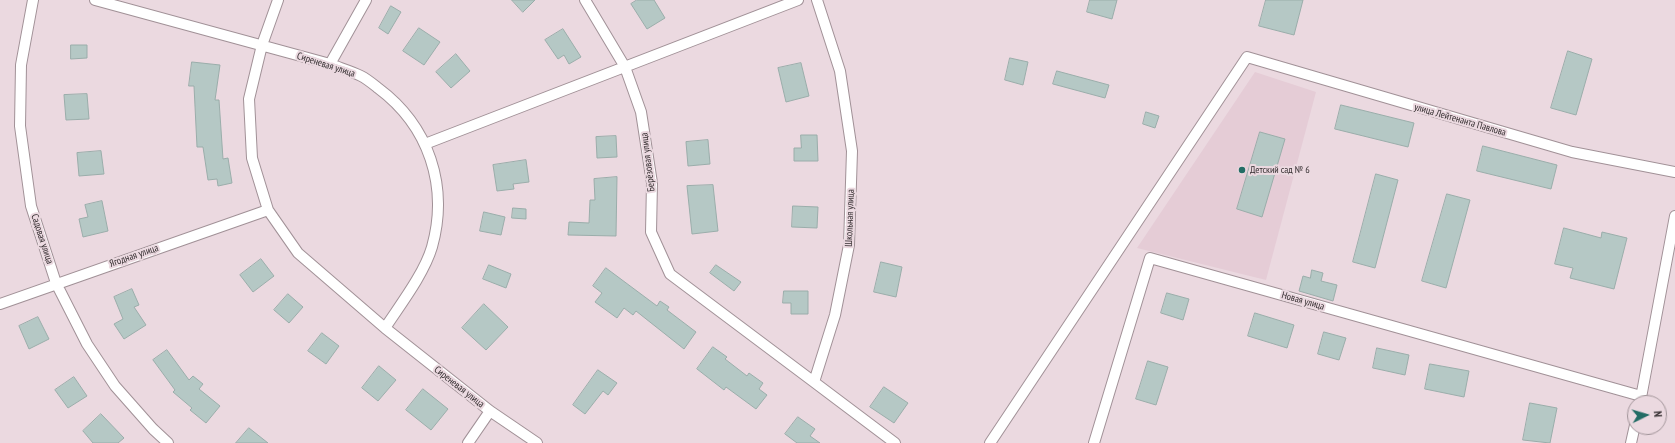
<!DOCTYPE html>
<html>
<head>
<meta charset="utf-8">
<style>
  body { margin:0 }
  #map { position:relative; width:1675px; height:443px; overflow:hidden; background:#ebd9e0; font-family:"PT Sans Narrow",sans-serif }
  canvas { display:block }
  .north { position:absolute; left:1627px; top:395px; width:40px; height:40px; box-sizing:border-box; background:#ebd9e0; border:1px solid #a19499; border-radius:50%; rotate:85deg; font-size:11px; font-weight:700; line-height:16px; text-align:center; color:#332d2f }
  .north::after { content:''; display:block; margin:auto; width:14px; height:18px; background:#236c65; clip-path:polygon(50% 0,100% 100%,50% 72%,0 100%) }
</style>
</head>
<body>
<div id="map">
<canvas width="1675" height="443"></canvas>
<div class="north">N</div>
</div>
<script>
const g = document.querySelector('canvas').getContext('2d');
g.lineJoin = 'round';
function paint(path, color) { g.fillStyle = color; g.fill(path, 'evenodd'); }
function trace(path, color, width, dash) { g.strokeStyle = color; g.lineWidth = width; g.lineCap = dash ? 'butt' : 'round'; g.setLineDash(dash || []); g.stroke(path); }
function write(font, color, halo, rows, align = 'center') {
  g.font = font + ' "PT Sans Narrow",sans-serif'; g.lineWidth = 4; g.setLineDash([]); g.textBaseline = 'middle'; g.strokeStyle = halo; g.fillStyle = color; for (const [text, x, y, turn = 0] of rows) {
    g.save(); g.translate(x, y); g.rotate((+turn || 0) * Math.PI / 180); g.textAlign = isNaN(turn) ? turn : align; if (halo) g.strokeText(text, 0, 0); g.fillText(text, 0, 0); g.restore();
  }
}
paint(new Path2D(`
  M 1255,72 L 1316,92 L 1266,280 L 1137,248 Z`), '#e5ccd6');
const building = new Path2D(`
  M 512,0 L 535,0 L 523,12 Z
  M 637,0 L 654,0 L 665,18 L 647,29 L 631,4 Z
  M 1090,0 L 1117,0 L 1112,19 L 1087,12 Z
  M 1266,0 L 1303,0 L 1294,35 L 1259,26 Z
  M 391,6 L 401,12 L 388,34 L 379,28 Z
  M 419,28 L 440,42 L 424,65 L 403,51 Z
  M 563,29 L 581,57 L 569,64 L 564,55 L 558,59 L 545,40 Z
  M 71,45 L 87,45 L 87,58 L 71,59 Z
  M 1568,51 L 1592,59 L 1576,115 L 1551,108 Z
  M 456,54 L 470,71 L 451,88 L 436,72 Z
  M 1010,58 L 1028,62 L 1023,85 L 1005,80 Z
  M 192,62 L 220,65 L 215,100 L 219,100 L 223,159 L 228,158 L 232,183 L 218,186 L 217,179 L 208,180 L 203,147 L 197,147 L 194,86 L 189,86 Z
  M 801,63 L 809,96 L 786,102 L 778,68 Z
  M 1057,71 L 1109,85 L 1105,98 L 1053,84 Z
  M 87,94 L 89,119 L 66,120 L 64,95 Z
  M 1341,105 L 1414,123 L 1408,147 L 1335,129 Z
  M 1146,112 L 1159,116 L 1155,128 L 1143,124 Z
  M 1260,132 L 1285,139 L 1262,217 L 1237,209 Z
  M 801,135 L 817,135 L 818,161 L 794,161 L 794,148 L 801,148 Z
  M 616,136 L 617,157 L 597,158 L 596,137 Z
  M 708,140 L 710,164 L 688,166 L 686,142 Z
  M 1483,146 L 1557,165 L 1551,189 L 1477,171 Z
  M 101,151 L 104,174 L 79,176 L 77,153 Z
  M 526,160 L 529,182 L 513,184 L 514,189 L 497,191 L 493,165 Z
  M 1376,174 L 1398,180 L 1375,268 L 1353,262 Z
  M 617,177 L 616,236 L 568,235 L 569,222 L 589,223 L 590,200 L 595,200 L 594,179 Z
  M 713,185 L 718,231 L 692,234 L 687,186 Z
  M 1447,194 L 1470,200 L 1446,288 L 1422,281 Z
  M 102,201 L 108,231 L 83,237 L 79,219 L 88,217 L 85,205 Z
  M 793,206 L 818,207 L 817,228 L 792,227 Z
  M 513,208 L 526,209 L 526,219 L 512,218 Z
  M 484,212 L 505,217 L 501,235 L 480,231 Z
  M 1564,228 L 1601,238 L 1602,232 L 1627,238 L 1614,289 L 1570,278 L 1573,268 L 1555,264 Z
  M 261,259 L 274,276 L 253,292 L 240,275 Z
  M 881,262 L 902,267 L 896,297 L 874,292 Z
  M 489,265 L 511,274 L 506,288 L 483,279 Z
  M 716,265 L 741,282 L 734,291 L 710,273 Z
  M 606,268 L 657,306 L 660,301 L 669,307 L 667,310 L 696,332 L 684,349 L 636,311 L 633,315 L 624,308 L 617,318 L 595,302 L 602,293 L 593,286 Z
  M 1312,270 L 1323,273 L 1321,281 L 1337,285 L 1333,301 L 1299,291 L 1303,276 L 1310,278 Z
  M 132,289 L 139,305 L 134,307 L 146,325 L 124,339 L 114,324 L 123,319 L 114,297 Z
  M 784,291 L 808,291 L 808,314 L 791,314 L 791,303 L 783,303 Z
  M 1167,293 L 1189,299 L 1183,320 L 1161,313 Z
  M 288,294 L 303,307 L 289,323 L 274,310 Z
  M 484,304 L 508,327 L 486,350 L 462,328 Z
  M 1255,313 L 1294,325 L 1287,348 L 1248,336 Z
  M 38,317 L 49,339 L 29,349 L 19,326 Z
  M 1324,332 L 1346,338 L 1339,360 L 1318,354 Z
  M 322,333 L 339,346 L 326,364 L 308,351 Z
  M 713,347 L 727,357 L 725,359 L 747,376 L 749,373 L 763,383 L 759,389 L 767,395 L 756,409 L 726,387 L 724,390 L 697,369 Z
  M 1377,348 L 1409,355 L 1405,375 L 1373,368 Z
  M 167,350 L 189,380 L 193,376 L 203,384 L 199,389 L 220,406 L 206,423 L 190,410 L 192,408 L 173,392 L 175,390 L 153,360 Z
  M 1148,361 L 1168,367 L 1156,405 L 1136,399 Z
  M 1430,364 L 1469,371 L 1464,397 L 1425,389 Z
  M 379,366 L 396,380 L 378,401 L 362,388 Z
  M 598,370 L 617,383 L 608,395 L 603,391 L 585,414 L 573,405 Z
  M 74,377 L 87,396 L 68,408 L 55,390 Z
  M 884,387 L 908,403 L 894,423 L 870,407 Z
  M 423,389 L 448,409 L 431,430 L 406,410 Z
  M 1530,403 L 1557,408 L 1550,443 L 1523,440 Z
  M 101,414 L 124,438 L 118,443 L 93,443 L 83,431 Z
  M 798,417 L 815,429 L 810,436 L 820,443 L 797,443 L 785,434 Z
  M 249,428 L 268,443 L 236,443 Z`);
paint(building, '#b5c8c5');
trace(building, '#9aadaa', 1);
const street = new Path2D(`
  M 33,0 L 21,65 L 20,126 L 31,206 L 56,283 L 87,344 L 115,386 L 153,429 L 168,443
  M 95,0 L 330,64 C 340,68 351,71 361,76 C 367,79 373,84 378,88 C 429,126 449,186 432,247 C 424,274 400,305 385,328
  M 278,0 L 262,45 L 249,99 L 252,158 L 268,210 L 298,253 L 385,328 L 490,411 L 537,443
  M 585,0 L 625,67 L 641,112 L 652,183 L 651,232 L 670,274 L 814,382
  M 817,0 L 840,71 L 852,151 L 849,245 L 835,315 L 814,382 L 895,443
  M 330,64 L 366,0
  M 425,144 L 798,0
  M 0,304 L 268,210
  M 1640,403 L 1675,216
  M 468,443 L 490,411
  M 990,443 L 1247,57 L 1572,152 L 1675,172
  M 1094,443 L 1150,258 L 1641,396
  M 1631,443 L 1635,425`);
trace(street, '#a19197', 12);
trace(street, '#fff', 10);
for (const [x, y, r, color] of [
  [1242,170,4,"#236c65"]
]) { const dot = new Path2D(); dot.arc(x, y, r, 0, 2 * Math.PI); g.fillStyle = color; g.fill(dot); trace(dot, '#ebd9e0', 1.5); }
write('10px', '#332d2f', '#ebd9e0', [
  ["Сиреневая улица",326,65,18],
  ["улица Лейтенанта Павлова",1460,120,16],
  ["Берёзовая улица",648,162,-97],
  ["Школьная улица",850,218,-88],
  ["Садовая улица",42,239,72],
  ["Ягодная улица",134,256,-19],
  ["Новая улица",1303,301,16],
  ["Сиреневая улица",459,387,38]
]);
write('10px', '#332d2f', '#ebd9e0', [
  ["Детский сад № 6",1250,170]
], 'left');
</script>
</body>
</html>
